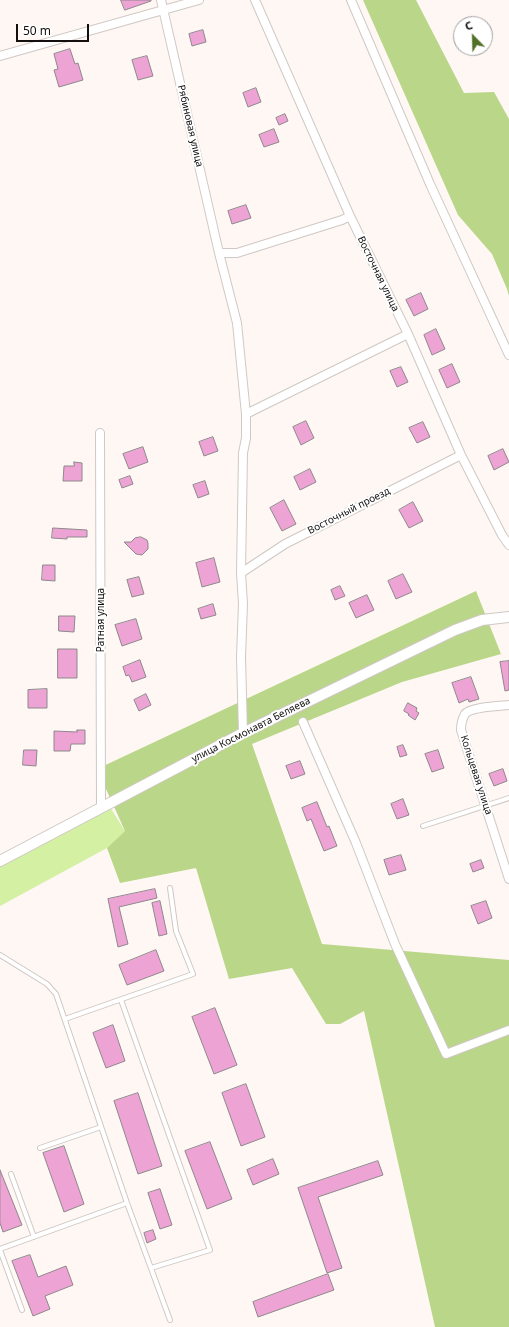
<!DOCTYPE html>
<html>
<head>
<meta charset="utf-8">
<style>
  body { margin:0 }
  #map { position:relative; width:509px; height:1327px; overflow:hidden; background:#fef7f3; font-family:"Noto Sans",sans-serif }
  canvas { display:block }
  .north { position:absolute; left:453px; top:16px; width:40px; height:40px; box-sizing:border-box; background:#fff; border:1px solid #a09f9f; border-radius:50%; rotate:337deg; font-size:11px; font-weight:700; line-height:16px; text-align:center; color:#120f0e }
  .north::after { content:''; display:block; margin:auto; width:14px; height:18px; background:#527127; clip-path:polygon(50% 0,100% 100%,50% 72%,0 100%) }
  .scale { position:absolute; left:16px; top:24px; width:73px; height:18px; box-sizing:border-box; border:2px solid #120f0e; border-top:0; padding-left:5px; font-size:12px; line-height:14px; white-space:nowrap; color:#120f0e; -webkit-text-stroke:3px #fff; paint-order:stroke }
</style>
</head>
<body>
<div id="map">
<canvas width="509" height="1327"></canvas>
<div class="north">С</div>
<div class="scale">50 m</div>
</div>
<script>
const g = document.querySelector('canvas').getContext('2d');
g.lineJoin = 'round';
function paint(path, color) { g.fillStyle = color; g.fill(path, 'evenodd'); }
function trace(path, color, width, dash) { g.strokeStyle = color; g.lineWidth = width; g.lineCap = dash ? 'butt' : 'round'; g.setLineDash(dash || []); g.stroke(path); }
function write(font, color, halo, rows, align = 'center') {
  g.font = font + ' "Noto Sans",sans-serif'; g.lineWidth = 4; g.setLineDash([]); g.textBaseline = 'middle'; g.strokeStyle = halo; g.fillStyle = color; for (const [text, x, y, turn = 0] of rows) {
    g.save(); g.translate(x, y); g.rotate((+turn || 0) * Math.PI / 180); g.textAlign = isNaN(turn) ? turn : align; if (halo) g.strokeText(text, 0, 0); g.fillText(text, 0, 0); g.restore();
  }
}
paint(new Path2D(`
  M 110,807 L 125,831 L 107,848 L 0,906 L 0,866 Z`), '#d4f0a2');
paint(new Path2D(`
  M 363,0 L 416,0 L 464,93 L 494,92 L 509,119 L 509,296 L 507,289 L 492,254 L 458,215 Z
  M 476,591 L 501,654 L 402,682 L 252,744 L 322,944 L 509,960 L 509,1327 L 435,1327 L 364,1011 L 340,1024 L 326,1024 L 292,968 L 229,979 L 196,868 L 120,883 L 107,848 L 125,831 L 97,769 Z`), '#bad688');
const building = new Path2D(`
  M 121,0 L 151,0 L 151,1 L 125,10 Z
  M 203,30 L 206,42 L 192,46 L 189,34 Z
  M 70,49 L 75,64 L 78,63 L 83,80 L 59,87 L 54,70 L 58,69 L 54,54 Z
  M 147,56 L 153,76 L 138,80 L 132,60 Z
  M 256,88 L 261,102 L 248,107 L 243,93 Z
  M 285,114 L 288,121 L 279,125 L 276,118 Z
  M 274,129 L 279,142 L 264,147 L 259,135 Z
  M 246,205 L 251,218 L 232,224 L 228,211 Z
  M 421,293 L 428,309 L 414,316 L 406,300 Z
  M 436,329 L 445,349 L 432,355 L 424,335 Z
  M 452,364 L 460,382 L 447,388 L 439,370 Z
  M 401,367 L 408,382 L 397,387 L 390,371 Z
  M 306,421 L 314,438 L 301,445 L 293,427 Z
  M 423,422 L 430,437 L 417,443 L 409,428 Z
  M 213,437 L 218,451 L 204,456 L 199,442 Z
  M 143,447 L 148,462 L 129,469 L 123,454 Z
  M 503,449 L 509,462 L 494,470 L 488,456 Z
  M 74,462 L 82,463 L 82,481 L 63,481 L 64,466 L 74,466 Z
  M 310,469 L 316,482 L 300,490 L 294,477 Z
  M 130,476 L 133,484 L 122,488 L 119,480 Z
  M 205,481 L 209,494 L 198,498 L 193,485 Z
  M 284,500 L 296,524 L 282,531 L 270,508 Z
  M 413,502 L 423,521 L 409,528 L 399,510 Z
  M 53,528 L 87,530 L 87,537 L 67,537 L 67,539 L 52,538 Z
  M 141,537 L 147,540 L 148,543 L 148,549 L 142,555 L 136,554 L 124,542 L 131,542 L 135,538 Z
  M 214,558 L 220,582 L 202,587 L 196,563 Z
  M 43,565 L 55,565 L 55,581 L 42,580 Z
  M 403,574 L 412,592 L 396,599 L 388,581 Z
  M 139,577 L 144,594 L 132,597 L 127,580 Z
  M 340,586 L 345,596 L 335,600 L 331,590 Z
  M 367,595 L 374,610 L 356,618 L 349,603 Z
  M 213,604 L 216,615 L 201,619 L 198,609 Z
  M 59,616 L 75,616 L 74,632 L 59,631 Z
  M 136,619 L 142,639 L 122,646 L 115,625 Z
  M 58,649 L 77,649 L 77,678 L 58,678 Z
  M 140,660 L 146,677 L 132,682 L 129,675 L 126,676 L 123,667 Z
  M 509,661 L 509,690 L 505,691 L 500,662 Z
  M 471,677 L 479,699 L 469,702 L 468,699 L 459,703 L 452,683 Z
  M 47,689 L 47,708 L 28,708 L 28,690 Z
  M 146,694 L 151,705 L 139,711 L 134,700 Z
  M 408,703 L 417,708 L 416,711 L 419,713 L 415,720 L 408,715 L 409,714 L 404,711 Z
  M 77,730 L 85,730 L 85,744 L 71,744 L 70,751 L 54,751 L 54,731 L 77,732 Z
  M 403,745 L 407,755 L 400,757 L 397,747 Z
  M 24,750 L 37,750 L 36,766 L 23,765 Z
  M 438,750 L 444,768 L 432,772 L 425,754 Z
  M 300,761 L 305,774 L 291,779 L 286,766 Z
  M 503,769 L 507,781 L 494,786 L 489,774 Z
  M 403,799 L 409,815 L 397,819 L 391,804 Z
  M 317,802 L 327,827 L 329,826 L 337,846 L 324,851 L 311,819 L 307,821 L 302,808 Z
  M 401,855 L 406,870 L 389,875 L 384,860 Z
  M 481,860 L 484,868 L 473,872 L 470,864 Z
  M 155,889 L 157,898 L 119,907 L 128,944 L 118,947 L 108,899 Z
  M 160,901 L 167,934 L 159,936 L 152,903 Z
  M 486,901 L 492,918 L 478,924 L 471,906 Z
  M 156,950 L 164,971 L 127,985 L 119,965 Z
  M 215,1008 L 237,1065 L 214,1074 L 192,1017 Z
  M 113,1025 L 125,1061 L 106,1068 L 93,1033 Z
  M 246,1084 L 265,1137 L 241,1146 L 222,1093 Z
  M 138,1093 L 162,1166 L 138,1174 L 114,1101 Z
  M 210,1142 L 232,1199 L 207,1209 L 185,1151 Z
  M 64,1146 L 84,1204 L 64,1212 L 43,1153 Z
  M 273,1159 L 279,1174 L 253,1185 L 247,1170 Z
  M 378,1161 L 383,1175 L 318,1197 L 342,1268 L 327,1273 L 298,1188 Z
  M 0,1170 L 22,1225 L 3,1232 L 0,1223 Z
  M 160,1189 L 172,1225 L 160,1229 L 148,1193 Z
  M 153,1230 L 156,1239 L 147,1243 L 144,1233 Z
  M 30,1255 L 38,1277 L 66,1266 L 73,1285 L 45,1296 L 50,1309 L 33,1316 L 12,1261 Z
  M 328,1274 L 334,1290 L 258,1317 L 253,1302 Z`);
paint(building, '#eda3d3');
trace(building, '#8e888c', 1);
const service = new Path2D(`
  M 423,826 L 509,798
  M 0,955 L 47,984 L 56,994 L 127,1203 L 170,1320
  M 121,1000 L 210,1250 L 151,1268
  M 65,1019 L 193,974 L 176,931 L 170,888
  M 40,1148 L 101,1127
  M 11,1174 L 34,1237
  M 0,1249 L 127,1203
  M 0,1250 L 22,1310`);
const minor = new Path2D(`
  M 161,0 L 219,253
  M 255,0 L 350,216 L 408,334 L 461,455 L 502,535 L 509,545
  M 351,0 L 430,184 L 509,355
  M 0,56 L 199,0
  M 246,414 L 408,334
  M 100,433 L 101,807
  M 241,573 L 285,544 L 461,455
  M 509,705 C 499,706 470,707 465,714 C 462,719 461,725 461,730 L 509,879
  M 303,722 L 356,843 L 395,944 L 446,1054 L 509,1030
  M 243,733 L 241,657 L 243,604 L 241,573 L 243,453 L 246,438 L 246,414 L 237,323 L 219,253 L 237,253 L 342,220 L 350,216`);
const tertiary = new Path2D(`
  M 0,861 L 243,733 L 455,630 L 482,620 L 509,617`);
trace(service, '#cfc8c4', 6);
trace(minor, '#cfc8c4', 10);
trace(tertiary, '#cfc8c4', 12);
trace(service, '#fff', 4);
trace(minor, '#fff', 8);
trace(tertiary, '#fff', 10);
write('10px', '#120f0e', '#fff', [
  ["Рябиновая улица",190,126,77],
  ["Восточная улица",378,274,64],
  ["Восточный проезд",349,511,-27],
  ["Ратная улица",101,620,-90],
  ["улица Космонавта Беляева",251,730,-27],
  ["Кольцевая улица",476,775,72]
]);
</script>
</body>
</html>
